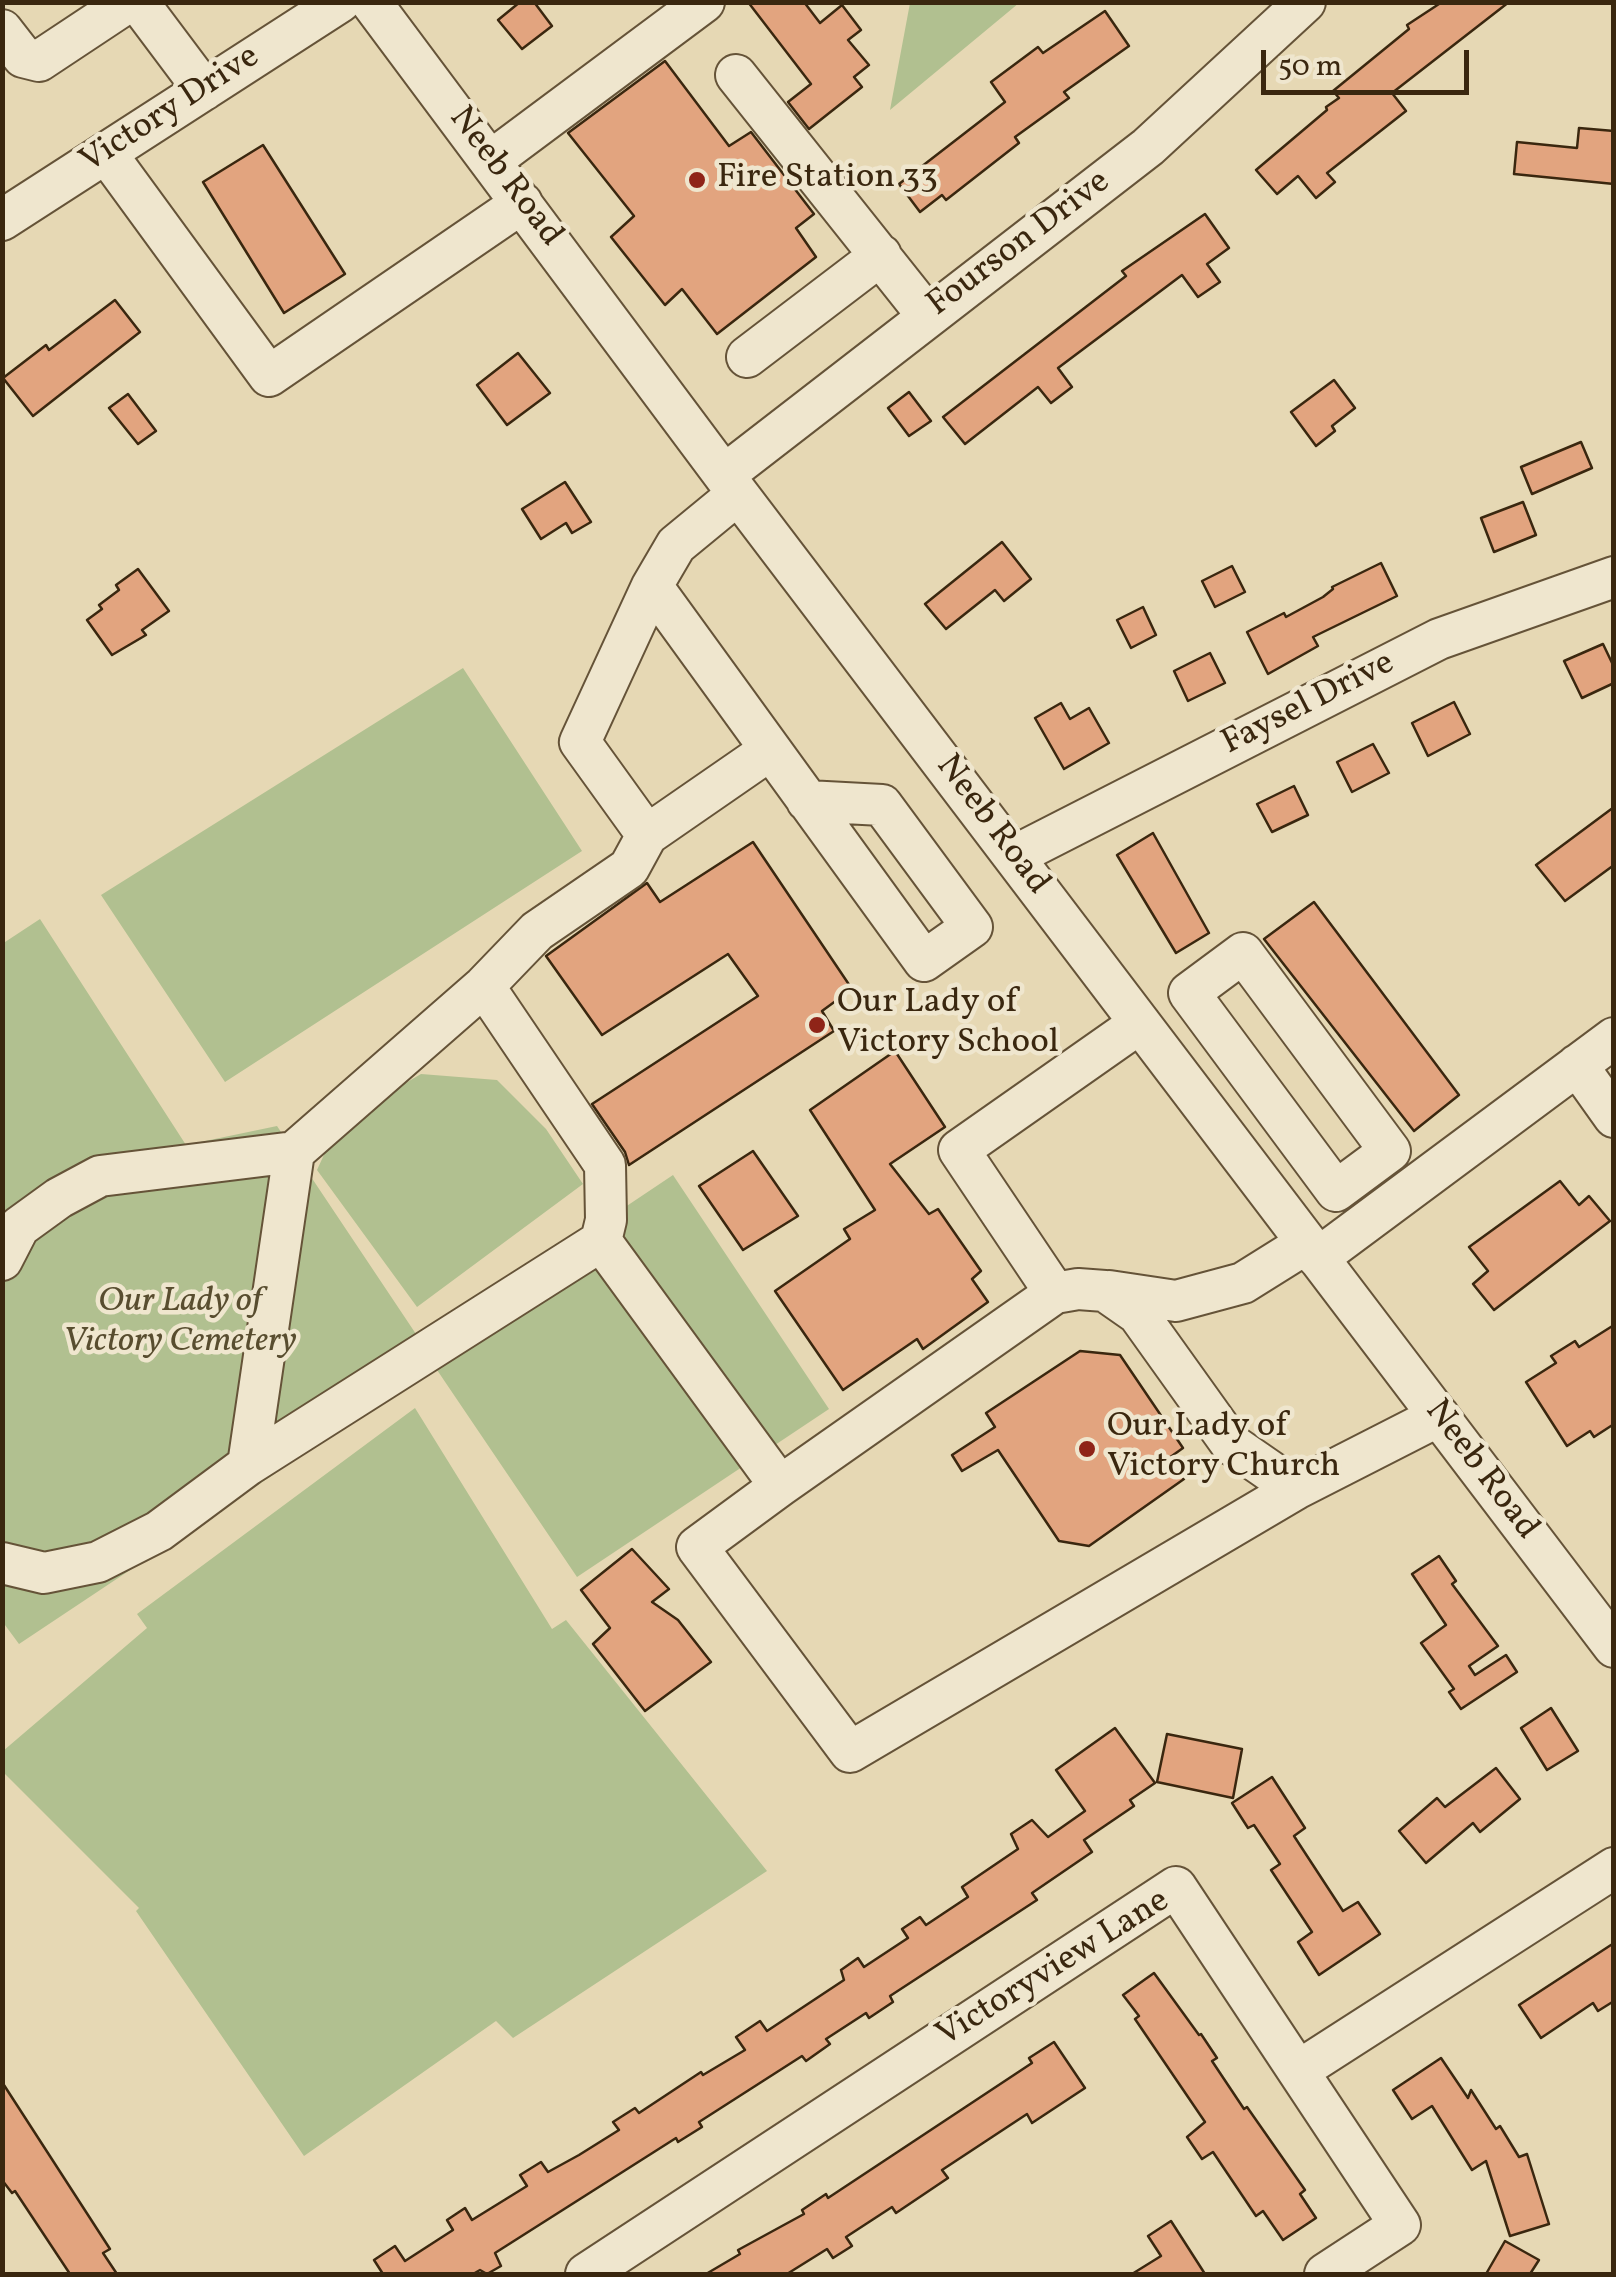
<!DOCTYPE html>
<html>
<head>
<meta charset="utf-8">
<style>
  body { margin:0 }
  #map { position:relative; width:1616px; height:2277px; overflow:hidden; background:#e6d8b4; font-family:Vollkorn,serif }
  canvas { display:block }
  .frame { position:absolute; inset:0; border:5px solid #3a270f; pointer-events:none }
  .scale { position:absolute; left:1261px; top:50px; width:208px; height:45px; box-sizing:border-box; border:5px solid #3a270f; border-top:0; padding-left:12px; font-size:30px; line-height:35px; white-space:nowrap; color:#3a270f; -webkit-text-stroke:8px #efe6ce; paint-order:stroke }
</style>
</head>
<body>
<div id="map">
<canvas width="1616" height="2277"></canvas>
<div class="frame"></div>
<div class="scale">50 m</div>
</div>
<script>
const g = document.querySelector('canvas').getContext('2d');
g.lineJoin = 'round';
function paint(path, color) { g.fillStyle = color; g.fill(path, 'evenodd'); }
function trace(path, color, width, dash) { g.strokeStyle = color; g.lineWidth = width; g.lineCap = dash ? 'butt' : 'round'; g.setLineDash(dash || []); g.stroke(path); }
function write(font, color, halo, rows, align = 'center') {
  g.font = font + ' Vollkorn,serif'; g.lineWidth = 9; g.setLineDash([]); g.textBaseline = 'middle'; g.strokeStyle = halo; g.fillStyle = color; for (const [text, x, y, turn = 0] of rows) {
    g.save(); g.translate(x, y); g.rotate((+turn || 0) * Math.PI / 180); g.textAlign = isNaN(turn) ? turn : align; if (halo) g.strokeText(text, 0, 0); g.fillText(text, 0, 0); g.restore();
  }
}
paint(new Path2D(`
  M 910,3 L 1019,3 L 890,110 Z
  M 463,668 L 582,851 L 225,1082 L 101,895 Z
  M 40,919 L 186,1145 L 277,1126 L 422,1343 L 673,1175 L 829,1409 L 577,1577 L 435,1367 L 19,1644 L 2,1621 L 2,944 Z
  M 421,1074 L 497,1080 L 546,1129 L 583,1184 L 417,1307 L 317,1170 L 339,1122 Z
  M 415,1408 L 552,1629 L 566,1620 L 767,1871 L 513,2038 L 496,2021 L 304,2156 L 136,1911 L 139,1908 L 3,1772 L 3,1751 L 147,1628 L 137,1614 Z`), '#b1c090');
const building = new Path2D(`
  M 520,2 L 534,2 L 552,26 L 522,49 L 498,20 Z
  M 748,2 L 804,2 L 820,23 L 842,5 L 861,30 L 848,40 L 869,65 L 854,77 L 862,87 L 809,129 L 788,102 L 811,84 Z
  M 1442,2 L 1509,2 L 1392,93 L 1406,111 L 1327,173 L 1335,182 L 1316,198 L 1298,176 L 1277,194 L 1256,170 L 1327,110 L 1326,107 L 1339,98 L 1333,91 L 1409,29 L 1407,25 Z
  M 1105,11 L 1129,46 L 1064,92 L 1069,98 L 1015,137 L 1019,143 L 946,200 L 942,195 L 920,212 L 899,184 L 1005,102 L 991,82 L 1038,47 L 1043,53 Z
  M 665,61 L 729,146 L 751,132 L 814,214 L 796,228 L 816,257 L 717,334 L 682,289 L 665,305 L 611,237 L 634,216 L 568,133 Z
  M 1579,128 L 1614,131 L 1614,184 L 1514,174 L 1517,142 L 1577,148 Z
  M 263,145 L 345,274 L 284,313 L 203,182 Z
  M 1205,214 L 1229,248 L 1207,264 L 1220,282 L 1198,297 L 1182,275 L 1058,368 L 1072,387 L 1051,403 L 1038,387 L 965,444 L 943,417 L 1126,276 L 1122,271 Z
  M 115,300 L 140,332 L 33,416 L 3,378 L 46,345 L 49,350 Z
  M 518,353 L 550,393 L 507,425 L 477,385 Z
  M 1334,380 L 1355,408 L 1332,426 L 1335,431 L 1316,446 L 1291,412 Z
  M 909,392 L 931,421 L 909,436 L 888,408 Z
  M 128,394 L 156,431 L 138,444 L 109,408 Z
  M 1581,442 L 1592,468 L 1532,494 L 1521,467 Z
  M 565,482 L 591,522 L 572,533 L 566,523 L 541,539 L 522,509 Z
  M 1523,502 L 1536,535 L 1494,552 L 1481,518 Z
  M 1002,542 L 1031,579 L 1004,601 L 995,590 L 946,629 L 925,604 Z
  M 1381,563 L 1397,596 L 1313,637 L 1318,646 L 1268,674 L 1247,632 L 1284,613 L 1286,617 L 1323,597 L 1333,589 L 1332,587 Z
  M 1232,566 L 1245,592 L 1215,607 L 1202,581 Z
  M 138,569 L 169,611 L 142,630 L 146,635 L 112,655 L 87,620 L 102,609 L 99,605 L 119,590 L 116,585 Z
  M 1143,607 L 1156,635 L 1131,648 L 1117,620 Z
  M 1603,644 L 1614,667 L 1614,683 L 1582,698 L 1564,661 Z
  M 1210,653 L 1225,683 L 1188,701 L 1174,671 Z
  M 1454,702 L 1470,734 L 1428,756 L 1412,723 Z
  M 1061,703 L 1070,719 L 1089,708 L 1109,743 L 1064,769 L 1035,718 Z
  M 1373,744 L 1389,773 L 1352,792 L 1337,762 Z
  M 1294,786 L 1308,815 L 1272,832 L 1257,804 Z
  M 1614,807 L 1614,865 L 1565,901 L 1536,865 Z
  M 1153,833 L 1209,933 L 1176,953 L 1117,855 Z
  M 753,842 L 852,989 L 822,1011 L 834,1031 L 629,1165 L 625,1152 L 592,1104 L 758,996 L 728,954 L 602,1035 L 546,956 L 647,883 L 660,902 Z
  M 1314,902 L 1459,1095 L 1414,1131 L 1264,939 Z
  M 895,1051 L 945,1127 L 890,1164 L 929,1214 L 938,1209 L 981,1271 L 972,1279 L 988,1302 L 923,1349 L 917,1339 L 843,1390 L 775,1291 L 850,1239 L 844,1229 L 875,1210 L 810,1110 Z
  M 753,1151 L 798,1216 L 743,1250 L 699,1186 Z
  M 1560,1181 L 1579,1205 L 1589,1196 L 1610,1221 L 1494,1310 L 1473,1284 L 1488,1271 L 1469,1247 Z
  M 1614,1325 L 1614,1424 L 1594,1437 L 1590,1431 L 1567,1446 L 1526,1382 L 1556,1363 L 1551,1356 L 1575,1341 L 1579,1347 Z
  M 1080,1351 L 1120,1355 L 1183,1448 L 1169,1458 L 1184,1479 L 1089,1546 L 1059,1541 L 998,1450 L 962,1471 L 952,1455 L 995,1427 L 986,1413 Z
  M 632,1549 L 669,1589 L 652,1602 L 678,1620 L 711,1662 L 645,1711 L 593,1644 L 610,1628 L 581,1590 Z
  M 1439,1556 L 1456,1581 L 1452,1584 L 1498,1646 L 1469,1666 L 1475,1675 L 1506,1655 L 1517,1672 L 1461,1709 L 1449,1692 L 1454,1689 L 1421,1643 L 1446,1625 L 1412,1574 Z
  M 1551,1708 L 1578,1751 L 1547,1770 L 1521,1728 Z
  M 1115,1728 L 1155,1783 L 1130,1800 L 1134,1806 L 1084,1840 L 1092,1852 L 1032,1893 L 1037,1900 L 890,1996 L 893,2002 L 869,2018 L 866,2013 L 826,2039 L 830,2044 L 806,2061 L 802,2056 L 699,2122 L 702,2127 L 678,2142 L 676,2138 L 495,2253 L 501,2266 L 487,2274 L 480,2270 L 473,2274 L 383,2274 L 374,2260 L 395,2246 L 405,2261 L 453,2230 L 447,2220 L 465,2208 L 472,2220 L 527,2186 L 520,2175 L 541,2162 L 548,2172 L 579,2155 L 619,2130 L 613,2122 L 635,2108 L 639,2113 L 701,2072 L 703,2075 L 745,2050 L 736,2037 L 760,2021 L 767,2031 L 844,1980 L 841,1970 L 858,1958 L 864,1967 L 908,1938 L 902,1929 L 920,1917 L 926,1925 L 968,1897 L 962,1887 L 1018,1849 L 1011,1834 L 1032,1820 L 1048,1837 L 1085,1811 L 1056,1770 Z
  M 1167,1734 L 1242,1749 L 1233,1798 L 1157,1782 Z
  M 1496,1768 L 1520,1799 L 1480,1832 L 1473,1823 L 1426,1863 L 1399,1831 L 1437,1798 L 1445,1807 Z
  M 1272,1777 L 1305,1828 L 1294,1836 L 1343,1911 L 1358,1902 L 1380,1934 L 1319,1975 L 1298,1942 L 1312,1932 L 1271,1870 L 1280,1864 L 1254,1825 L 1248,1828 L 1232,1803 Z
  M 1614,1943 L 1614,2001 L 1598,2011 L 1593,2003 L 1541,2038 L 1519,2005 Z
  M 1154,1973 L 1199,2035 L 1201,2034 L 1217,2058 L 1212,2061 L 1244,2109 L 1247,2107 L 1305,2190 L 1300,2194 L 1316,2218 L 1283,2240 L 1263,2211 L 1256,2216 L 1213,2152 L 1202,2159 L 1187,2137 L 1205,2122 L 1135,2019 L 1139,2016 L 1123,1995 Z
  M 1054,2042 L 1085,2088 L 1032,2123 L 1027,2114 L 942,2170 L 948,2178 L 896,2213 L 892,2207 L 846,2237 L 852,2246 L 833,2258 L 827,2249 L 787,2274 L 706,2274 L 740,2254 L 738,2250 L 804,2214 L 802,2210 L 826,2194 L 828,2198 L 1032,2063 L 1029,2058 Z
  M 1441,2058 L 1468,2098 L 1471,2090 L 1496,2129 L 1500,2126 L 1519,2157 L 1527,2154 L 1549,2224 L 1510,2236 L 1486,2161 L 1472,2170 L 1432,2106 L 1412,2119 L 1393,2090 Z
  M 2,2082 L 110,2249 L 103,2253 L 117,2274 L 70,2274 L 15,2191 L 12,2193 L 2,2180 Z
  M 1171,2221 L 1205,2274 L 1132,2274 L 1161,2256 L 1148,2236 Z
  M 1505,2241 L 1539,2260 L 1530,2274 L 1486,2274 Z`);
paint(building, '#e2a47f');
trace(building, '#3a270f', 2.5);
const minor = new Path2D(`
  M 138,2 L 204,90
  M 371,2 L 738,494 L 1614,1647
  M 2,30 L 23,57 L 39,61 L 128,2
  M 736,75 L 927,315
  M 106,153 L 269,376 L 522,203
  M 492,160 L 704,2
  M 2,220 L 340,2
  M 747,357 L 881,255
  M 724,475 L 1148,147 L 1305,2
  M 738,494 L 676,545 L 652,586 C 742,711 833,836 924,961 L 972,927 L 882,805 L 807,801
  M 652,586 L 580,742 L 647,835 L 770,750
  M 1014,856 L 1439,639 L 1614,577
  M 1243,953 L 1390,1151 L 1336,1191 L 1189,993 Z
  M 484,986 L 605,1165 L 606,1220 L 601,1241 L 248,1465 L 294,1152 L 484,986 L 537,931 L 629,868 L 647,835
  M 1140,1023 L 959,1150 L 1055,1293 L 1078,1289 L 1105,1291 L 1138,1314 L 1231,1444 L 1296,1489 L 1439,1416
  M 1577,1065 L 1614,1117
  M 601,1241 L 780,1486 L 1055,1293
  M 1318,1258 L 1614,1038
  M 2,1260 L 19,1227 L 59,1198 L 100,1176 L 294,1152
  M 1109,1291 L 1176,1301 L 1243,1283 L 1307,1243
  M 780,1486 L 697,1547 L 850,1752 L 1296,1489
  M 2,1563 L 44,1573 L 98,1562 L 159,1531 L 248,1465
  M 1298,2071 L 1614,1868
  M 586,2274 L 1176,1887 L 1400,2225 L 1325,2274`);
trace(minor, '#655338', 44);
trace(minor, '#efe6ce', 40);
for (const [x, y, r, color] of [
  [697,180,10,"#8f2418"],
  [817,1025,10,"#8f2418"],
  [1087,1449,10,"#8f2418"]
]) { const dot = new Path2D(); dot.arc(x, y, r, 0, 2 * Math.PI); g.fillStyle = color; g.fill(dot); trace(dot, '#efe6ce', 4); }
write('35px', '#3a270f', '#efe6ce', [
  ["Victory Drive",171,111,-33],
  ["Neeb Road",504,178,53],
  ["Fourson Drive",1020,245,-37],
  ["Faysel Drive",1309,705,-27],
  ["Neeb Road",991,826,53],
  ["Neeb Road",1480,1471,53],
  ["Victoryview Lane",1054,1970,-32]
]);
write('35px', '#3a270f', '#efe6ce', [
  ["Fire Station 33",717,180],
  ["Our Lady of",837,1005],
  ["Victory School",837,1045],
  ["Our Lady of",1107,1429],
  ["Victory Church",1107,1469]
], 'left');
write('italic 35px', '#584d2f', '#efe6ce', [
  ["Our Lady of",180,1304],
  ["Victory Cemetery",180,1344]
]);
</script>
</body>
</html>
